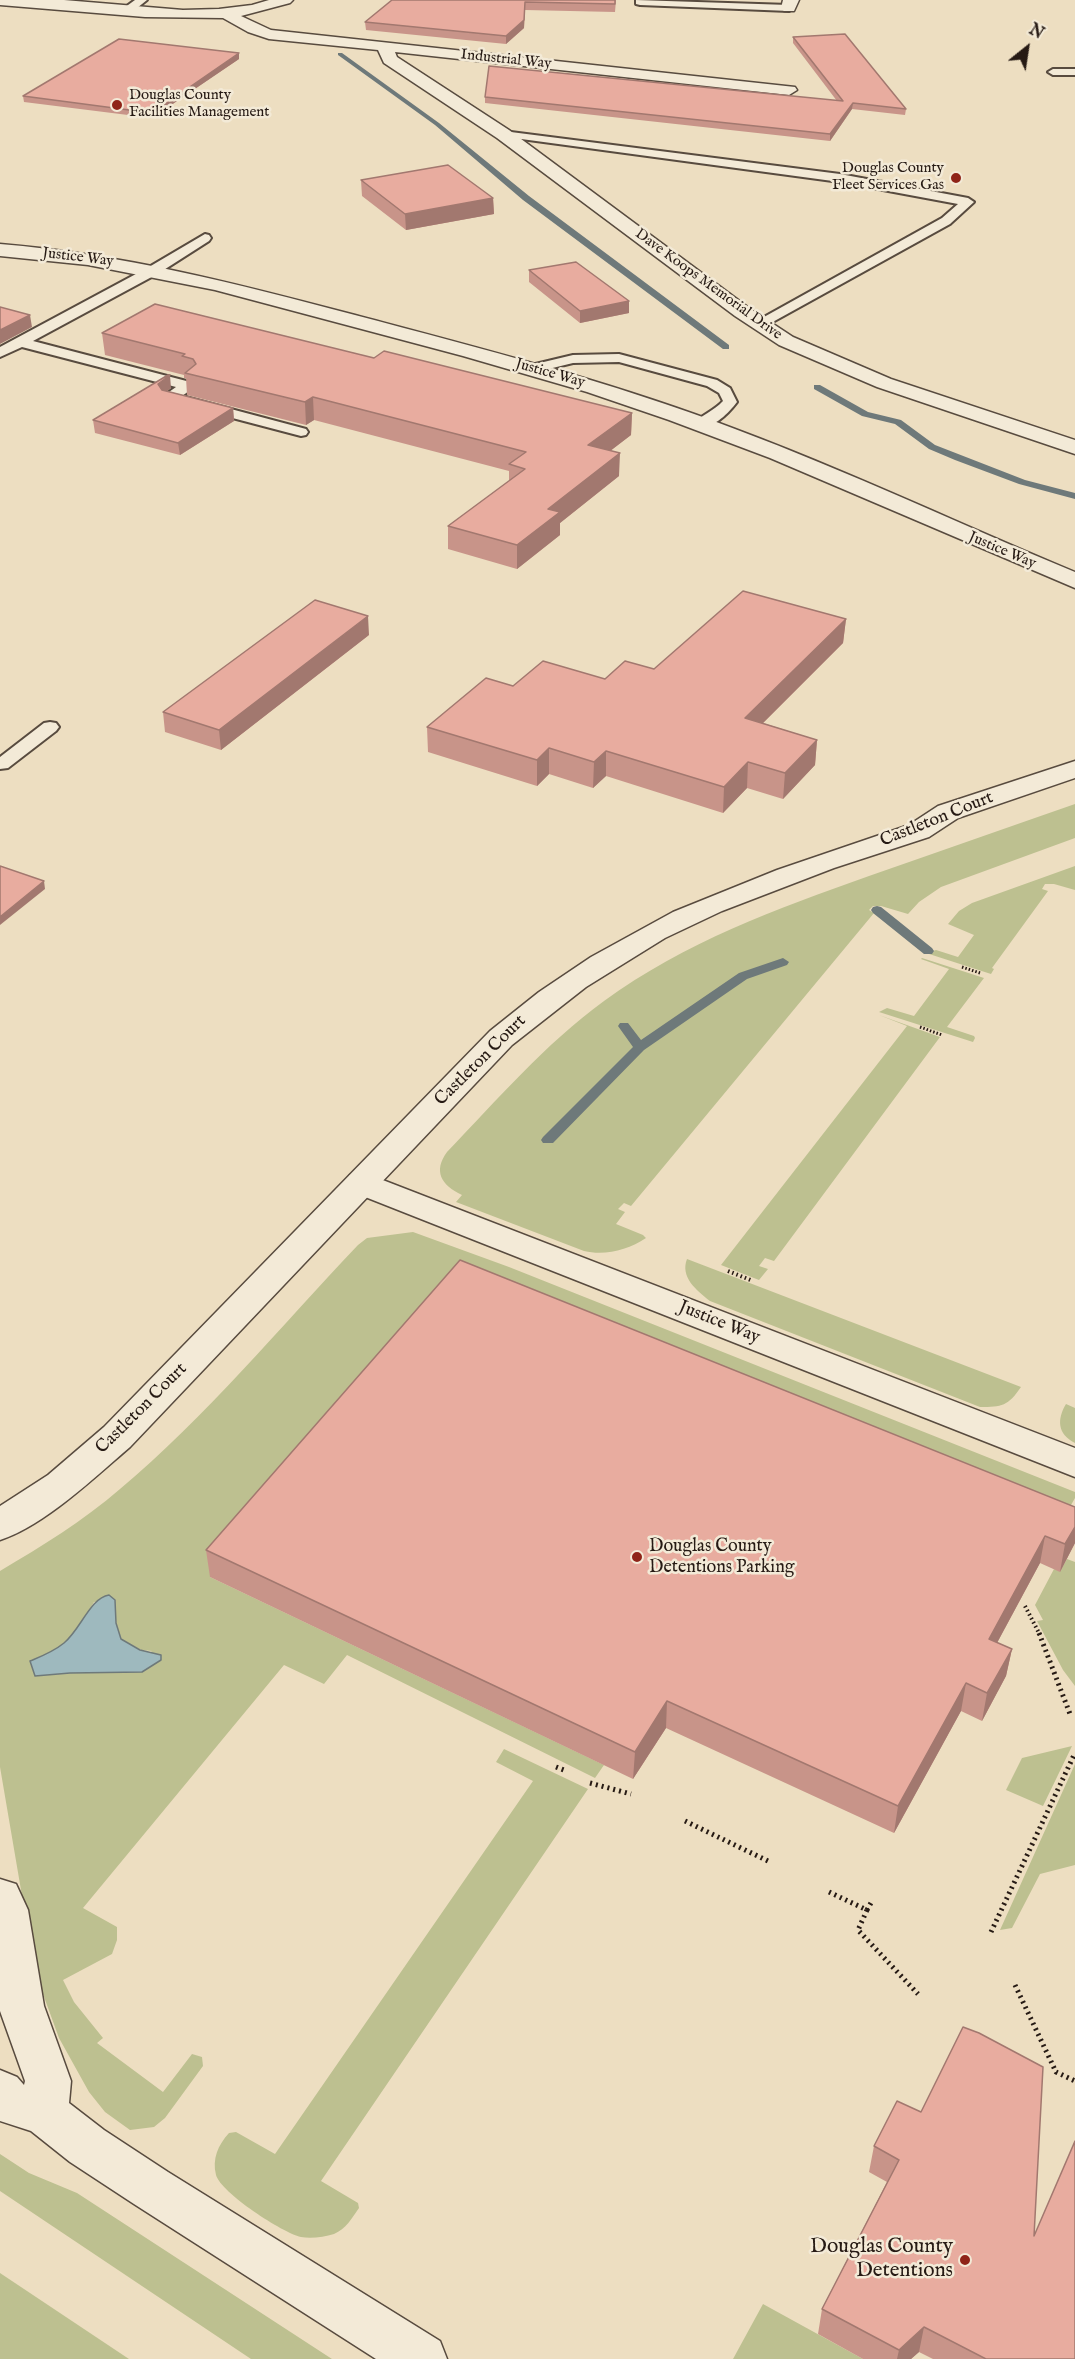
<!DOCTYPE html>
<html>
<head>
<meta charset="utf-8">
<style>
  body { margin:0 }
  #map { position:relative; width:1075px; height:2359px; overflow:hidden; background:#eddec1; font-family:"IM FELL English",serif }
  canvas { display:block }
  .north { position:absolute; left:997px; top:18px; width:60px; height:60px; -webkit-text-stroke:4px #f3ead7; paint-order:stroke; rotate:30deg; font-size:16px; font-weight:700; line-height:24px; text-align:center; color:#261a14 }
  .north::after { content:''; display:block; margin:auto; width:21px; height:27px; background:#261a14; clip-path:polygon(50% 0,100% 100%,50% 72%,0 100%) }
</style>
</head>
<body>
<div id="map">
<canvas width="1075" height="2359"></canvas>
<div class="north">N</div>
</div>
<script>
const g = document.querySelector('canvas').getContext('2d');
g.lineJoin = 'round';
function paint(path, color) { g.fillStyle = color; g.fill(path, 'evenodd'); }
function trace(path, color, width, dash) { g.strokeStyle = color; g.lineWidth = width; g.lineCap = dash ? 'butt' : 'round'; g.setLineDash(dash || []); g.stroke(path); }
function write(font, color, halo, rows, align = 'center') {
  g.font = font + ' "IM FELL English",serif'; g.lineWidth = 5; g.setLineDash([]); g.textBaseline = 'middle'; g.strokeStyle = halo; g.fillStyle = color; for (const [text, x, y, turn = 0] of rows) {
    g.save(); g.translate(x, y); g.rotate((+turn || 0) * Math.PI / 180); g.textAlign = isNaN(turn) ? turn : align; if (halo) g.strokeText(text, 0, 0); g.fillText(text, 0, 0); g.restore();
  }
}
paint(new Path2D(`
  M 1075,804 L 1075,838 L 941,887 L 919,902 L 908,914 L 881,906 L 873,906 L 869,910 L 874,913 L 631,1206 L 624,1203 L 618,1209 L 625,1212 L 616,1224 L 643,1235 L 646,1238 C 628,1250 605,1256 584,1251 L 456,1202 L 462,1195 C 441,1185 433,1171 447,1152 C 497,1100 545,1044 604,1001 C 685,942 776,909 869,876 C 938,852 1006,828 1075,804 Z
  M 1075,866 L 1075,890 L 1054,884 L 1045,884 L 1042,889 L 1048,891 L 992,968 L 994,969 L 991,974 L 926,953 L 936,950 L 958,957 L 974,935 L 948,924 L 959,911 L 972,903 Z
  M 922,958 L 984,978 L 947,1027 L 974,1036 L 975,1038 L 973,1042 L 879,1012 L 887,1008 L 914,1016 L 949,969 L 921,959 Z
  M 879,1015 L 940,1037 L 774,1261 L 765,1258 L 759,1266 L 768,1269 L 759,1280 L 721,1265 L 907,1026 Z
  M 413,1232 L 509,1267 L 1075,1492 L 1075,1498 L 1063,1519 L 210,1577 L 604,1765 L 595,1778 L 347,1655 L 324,1684 L 284,1665 L 83,1908 L 117,1927 L 117,1940 L 112,1954 L 63,1980 L 74,2002 L 103,2038 L 97,2043 L 163,2092 L 192,2054 L 202,2057 L 203,2066 L 165,2118 L 154,2127 L 130,2130 L 105,2112 L 89,2092 L 59,2038 L 35,1972 L 0,1767 L 0,1571 C 42,1546 83,1521 120,1489 C 205,1418 281,1326 358,1245 L 367,1238 ZM 115,1600 L 116,1623 L 121,1639 L 141,1650 L 152,1651 L 117,1673 L 70,1673 L 35,1676 L 40,1657 C 66,1652 82,1623 94,1602 Z
  M 687,1259 L 1021,1387 C 1008,1406 1002,1407 980,1407 L 710,1301 C 696,1290 680,1277 687,1259 Z
  M 1066,1404 L 1075,1408 L 1075,1443 C 1057,1434 1057,1419 1066,1404 Z
  M 1067,1559 L 1075,1562 L 1075,1686 L 1063,1670 L 1037,1621 L 1043,1620 L 1035,1605 L 1054,1569 L 1060,1571 Z
  M 1072,1746 L 1043,1806 L 1006,1790 L 1022,1758 Z
  M 504,1749 L 588,1789 L 321,2181 L 358,2203 L 359,2208 C 352,2218 346,2229 334,2234 C 324,2237 311,2239 301,2237 C 283,2233 221,2193 216,2175 C 212,2159 218,2145 229,2133 L 236,2132 L 275,2154 L 533,1781 L 496,1762 Z
  M 1075,1764 L 1075,1865 L 1040,1874 L 1012,1928 L 1000,1930 Z
  M 0,2154 L 29,2173 L 77,2193 L 332,2359 L 251,2359 L 0,2191 Z
  M 0,2273 L 129,2359 L 0,2359 Z
  M 763,2304 L 863,2359 L 733,2359 Z`), '#bdc090');
const water = new Path2D(`
  M 109,1595 L 115,1600 L 116,1623 L 121,1639 L 140,1650 L 161,1655 L 161,1660 L 142,1672 L 70,1673 L 35,1676 L 30,1661 C 42,1656 53,1652 64,1643 C 81,1629 90,1598 109,1595 Z`);
paint(water, '#9eb9be');
trace(water, '#6e797a', 1.5);
paint(new Path2D(`
  M 338,53 L 342,53 L 439,123 L 529,196 L 729,345 L 729,349 L 723,349 L 523,200 L 435,125 L 338,55 Z
  M 814,385 L 820,385 L 868,412 L 901,420 L 935,445 L 1025,480 L 1075,493 L 1075,499 L 1019,484 L 955,460 L 929,449 L 895,424 L 862,416 L 814,389 Z
  M 877,906 L 881,907 L 932,948 L 934,951 L 932,954 L 924,954 L 873,913 L 871,910 L 873,907 Z
  M 783,958 L 789,962 L 787,965 L 747,979 L 644,1050 L 553,1143 L 543,1143 L 541,1140 L 543,1137 L 633,1047 L 618,1026 L 620,1023 L 628,1023 L 641,1040 L 739,973 Z`), '#6e797a');
const service = new Path2D(`
  M 135,0 L 147,0 L 132,12 L 124,12 L 124,8 Z
  M 636,0 L 789,5 L 794,8 L 789,11 L 640,5 L 636,4 Z
  M 1075,69 L 1075,75 L 1053,75 L 1048,72 L 1053,69 Z
  M 503,131 L 840,174 L 968,198 L 974,202 L 950,224 L 760,329 L 755,328 L 753,325 L 755,322 L 942,218 L 958,204 L 840,182 L 499,136 L 497,134 Z
  M 205,234 L 209,235 L 211,238 L 209,241 L 159,273 L 33,341 L 194,383 L 196,386 L 182,396 L 306,429 L 308,432 L 306,435 L 301,436 L 164,400 L 162,397 L 176,387 L 22,347 L 0,357 L 0,347 L 149,267 Z
  M 619,354 L 717,380 L 730,388 L 737,402 C 728,414 711,431 695,427 L 693,424 C 701,415 714,411 723,401 L 719,393 L 707,386 L 619,362 L 573,363 L 532,373 L 525,369 L 527,366 L 573,355 Z
  M 50,722 L 56,723 L 59,727 L 56,731 L 8,768 L 0,769 L 0,757 L 44,723 Z`);
const minor = new Path2D(`
  M 0,0 L 64,0 L 183,10 L 219,9 L 252,5 L 269,0 L 293,0 L 290,3 L 241,16 L 271,30 L 795,87 L 797,90 L 789,95 L 395,52 L 397,57 L 509,130 L 749,308 L 793,337 L 891,379 L 1075,440 L 1075,454 L 877,387 L 779,345 L 735,316 L 497,138 L 384,63 L 378,50 L 269,39 L 248,32 L 223,18 L 145,17 L 0,5 Z
  M 783,0 L 799,0 L 794,11 L 784,11 L 781,8 Z
  M 0,244 C 122,254 238,284 355,315 C 483,349 612,382 735,429 C 850,472 962,525 1075,572 L 1075,588 L 770,458 L 669,420 L 587,392 L 463,356 L 215,290 L 88,265 L 0,256 Z
  M 362,1172 L 1075,1448 L 1075,1477 L 350,1191 L 345,1183 L 350,1175 Z
  M 0,1879 L 16,1884 L 28,1910 L 44,2006 L 71,2081 L 69,2103 L 104,2130 L 168,2172 L 440,2341 L 447,2359 L 376,2359 L 134,2204 L 70,2162 L 31,2131 L 0,2121 L 0,2070 L 17,2077 L 24,2085 L 25,2081 L 0,2011 Z`);
const tertiary = new Path2D(`
  M 1075,761 L 1075,778 L 958,818 L 929,837 L 834,868 L 722,911 L 665,938 L 586,987 L 512,1045 L 130,1447 C 95,1477 44,1526 0,1540 L 0,1506 L 48,1475 L 104,1427 L 490,1031 L 539,992 L 591,957 L 673,912 L 777,870 L 909,825 L 938,806 Z`);
trace(service, '#584b3f', 4);
trace(minor, '#584b3f', 3);
trace(tertiary, '#584b3f', 3);
trace(new Path2D(`
  M 962,967 L 980,973
  M 920,1027 L 942,1035`), '#261a14', 3, [1.5, 2]);
trace(new Path2D(`
  M 728,1271 L 753,1281
  M 1025,1606 L 1040,1635`), '#261a14', 4, [1.5, 3]);
trace(new Path2D(`
  M 1039,1633 L 1070,1714
  M 556,1767 L 564,1770
  M 590,1783 L 631,1794
  M 685,1821 L 768,1861
  M 829,1892 L 867,1910 L 858,1930 L 918,1994
  M 867,1910 L 872,1901
  M 991,1932 L 1075,1753
  M 1015,1985 L 1056,2072 L 1075,2081`), '#261a14', 5, [2, 4]);
paint(service, '#f3ead7');
paint(minor, '#f3ead7');
paint(tertiary, '#f3ead7');
paint(new Path2D(`
  M 392,0 L 616,0 L 615,12 L 525,10 L 524,28 L 506,44 L 366,30 L 365,22 Z
  M 793,37 L 906,109 L 905,115 L 852,109 L 830,141 L 485,103 L 485,97 L 837,101 L 793,43 Z
  M 239,59 L 152,118 L 24,102 L 23,96 Z
  M 361,180 L 493,198 L 494,214 L 406,230 L 362,196 Z
  M 529,270 L 629,313 L 580,323 L 529,282 Z
  M 102,333 L 374,358 L 632,413 L 631,435 L 610,451 L 619,476 L 560,523 L 560,535 L 517,569 L 448,549 L 448,526 L 509,481 L 509,471 L 314,420 L 306,425 L 187,395 L 186,378 L 184,378 L 184,375 L 105,355 Z
  M 171,388 L 167,391 L 233,408 L 234,421 L 180,455 L 95,433 L 93,420 Z
  M 846,619 L 843,643 L 763,723 L 817,740 L 815,765 L 783,799 L 747,788 L 723,813 L 606,776 L 593,788 L 549,774 L 537,786 L 428,752 L 427,727 L 513,686 L 605,679 L 654,669 Z
  M 369,635 L 221,750 L 165,732 L 163,712 Z
  M 1075,1507 L 1075,1543 L 1060,1572 L 1040,1563 L 997,1643 L 1012,1649 L 1006,1676 L 982,1721 L 961,1711 L 894,1833 L 666,1728 L 633,1779 L 210,1577 L 206,1550 Z
  M 874,2146 L 1034,2236 L 1075,2359 L 933,2359 L 919,2352 L 911,2359 L 863,2359 L 818,2334 L 822,2309 L 887,2182 L 869,2172 Z`), '#c89489');
paint(new Path2D(`
  M 525,2 L 524,28 L 506,44 L 506,36 Z
  M 239,53 L 239,59 L 152,118 L 152,113 Z
  M 853,103 L 852,109 L 830,141 L 830,134 Z
  M 493,198 L 494,214 L 406,230 L 405,214 Z
  M 629,301 L 629,313 L 580,323 L 580,311 Z
  M 30,315 L 32,327 L 0,344 L 0,330 Z
  M 170,375 L 171,388 L 160,397 L 158,384 Z
  M 313,397 L 314,420 L 306,425 L 305,402 Z
  M 233,408 L 234,421 L 180,455 L 178,443 Z
  M 632,413 L 631,435 L 588,468 L 588,445 Z
  M 620,453 L 619,476 L 560,523 L 560,535 L 517,569 L 517,545 L 548,509 Z
  M 368,616 L 369,635 L 221,750 L 219,730 Z
  M 846,619 L 843,643 L 743,743 L 745,718 Z
  M 817,740 L 815,765 L 783,799 L 785,773 Z
  M 549,748 L 549,774 L 537,786 L 537,760 Z
  M 606,751 L 606,776 L 593,788 L 594,762 Z
  M 748,762 L 747,788 L 723,813 L 724,787 Z
  M 44,881 L 45,889 L 0,925 L 0,917 Z
  M 1075,1527 L 1075,1543 L 1060,1572 L 1065,1544 Z
  M 1045,1536 L 1040,1563 L 984,1667 L 989,1639 Z
  M 1012,1649 L 1006,1676 L 982,1721 L 987,1693 Z
  M 966,1683 L 961,1711 L 894,1833 L 898,1806 Z
  M 667,1701 L 666,1728 L 633,1779 L 635,1752 Z
  M 924,2327 L 919,2352 L 911,2359 L 897,2359 L 899,2350 Z`), '#a2786f');
const building = new Path2D(`
  M 392,0 L 615,0 L 615,4 L 525,2 L 524,20 L 506,36 L 365,22 Z
  M 845,34 L 906,109 L 853,103 L 830,134 L 485,97 L 489,66 L 843,101 L 793,37 Z
  M 119,39 L 239,53 L 152,113 L 23,96 Z
  M 448,165 L 493,198 L 405,214 L 361,180 Z
  M 576,262 L 629,301 L 580,311 L 529,270 Z
  M 155,304 L 374,358 L 384,351 L 632,413 L 588,445 L 620,453 L 548,509 L 560,512 L 517,545 L 448,526 L 525,469 L 509,464 L 526,452 L 313,397 L 305,402 L 185,373 L 196,364 L 193,359 L 182,356 L 185,354 L 102,333 Z
  M 0,307 L 30,315 L 0,330 Z
  M 168,375 L 170,375 L 158,384 L 162,390 L 233,408 L 178,443 L 93,420 Z
  M 743,591 L 846,619 L 745,718 L 817,740 L 785,773 L 748,762 L 724,787 L 606,751 L 594,762 L 549,748 L 537,760 L 427,727 L 486,678 L 513,686 L 543,661 L 605,679 L 625,661 L 654,669 Z
  M 315,600 L 368,616 L 219,730 L 163,712 Z
  M 0,866 L 44,881 L 0,917 Z
  M 460,1260 L 1075,1507 L 1075,1527 L 1065,1544 L 1045,1536 L 989,1639 L 1012,1649 L 987,1693 L 966,1683 L 898,1806 L 667,1701 L 635,1752 L 206,1550 Z
  M 963,2027 L 979,2033 L 1043,2067 L 1034,2236 L 1075,2141 L 1075,2359 L 986,2359 L 924,2327 L 899,2350 L 822,2309 L 899,2160 L 874,2146 L 897,2101 L 921,2112 Z`);
paint(building, '#e8ac9f');
trace(building, '#a2786f', 1.5);
for (const [x, y, r, color] of [
  [117,105,6,"#8f2418"],
  [956,178,6,"#8f2418"],
  [637,1557,6,"#8f2418"],
  [965,2260,6,"#8f2418"]
]) { const dot = new Path2D(); dot.arc(x, y, r, 0, 2 * Math.PI); g.fillStyle = color; g.fill(dot); trace(dot, '#f3ead7', 2); }
write('15px', '#261a14', '#f3ead7', [
  ["Industrial Way",506,60,6],
  ["Justice Way",78,258,7],
  ["Dave Koops Memorial Drive",708,285,36],
  ["Justice Way",550,374,16],
  ["Justice Way",1002,551,23]
]);
write('15px', '#261a14', '#f3ead7', [
  ["Douglas County",129,96],
  ["Facilities Management",129,113],
  ["Douglas County",944,169,"right"],
  ["Fleet Services Gas",944,186,"right"]
], 'left');
write('18px', '#261a14', '#f3ead7', [
  ["Castleton Court",937,820,-22],
  ["Castleton Court",481,1061,-45],
  ["Justice Way",719,1323,22],
  ["Castleton Court",142,1409,-45]
]);
write('18px', '#261a14', '#f3ead7', [
  ["Douglas County",649,1547],
  ["Detentions Parking",649,1568]
], 'left');
write('21px', '#261a14', '#f3ead7', [
  ["Douglas County",953,2248],
  ["Detentions",953,2272]
], 'right');
</script>
</body>
</html>
